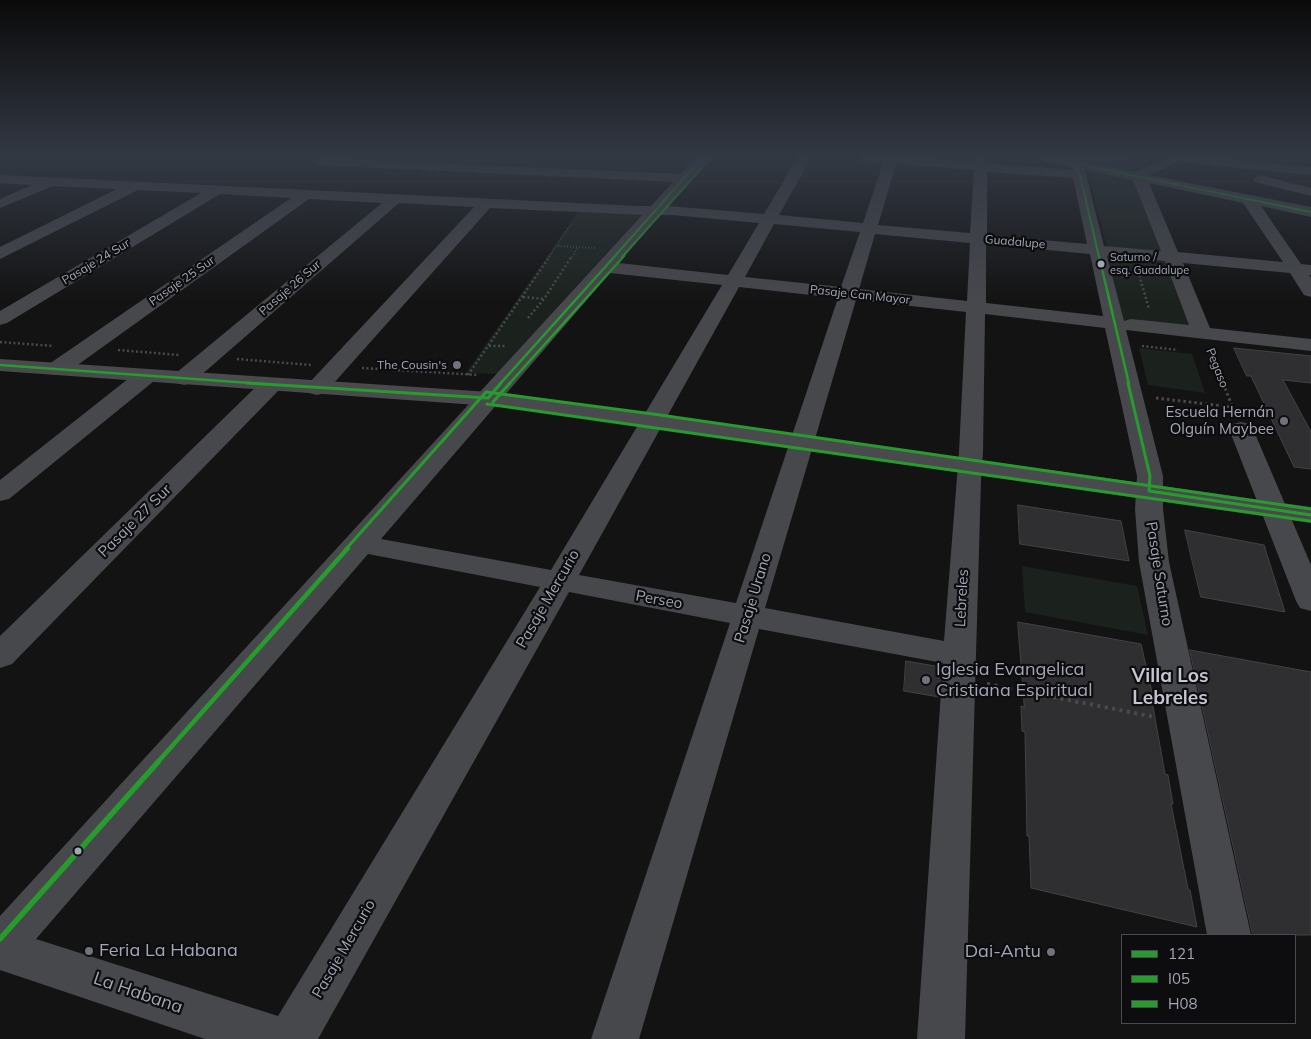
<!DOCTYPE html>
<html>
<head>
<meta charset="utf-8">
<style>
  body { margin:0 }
  #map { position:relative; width:1311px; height:1039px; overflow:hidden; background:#131313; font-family:Mulish,sans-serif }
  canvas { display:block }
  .legend { position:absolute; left:1121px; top:934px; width:175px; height:90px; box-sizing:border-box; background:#0d0d0f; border:1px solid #494a51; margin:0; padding:6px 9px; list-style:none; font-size:15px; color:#a3a6b5 }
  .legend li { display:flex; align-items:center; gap:10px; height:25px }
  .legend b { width:25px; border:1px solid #494a51 }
</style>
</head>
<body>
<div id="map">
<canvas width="1311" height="1039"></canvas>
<ul class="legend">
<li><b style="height:6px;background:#269c2c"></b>121</li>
<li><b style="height:6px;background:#269c2c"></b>I05</li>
<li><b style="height:6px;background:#269c2c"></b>H08</li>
</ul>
</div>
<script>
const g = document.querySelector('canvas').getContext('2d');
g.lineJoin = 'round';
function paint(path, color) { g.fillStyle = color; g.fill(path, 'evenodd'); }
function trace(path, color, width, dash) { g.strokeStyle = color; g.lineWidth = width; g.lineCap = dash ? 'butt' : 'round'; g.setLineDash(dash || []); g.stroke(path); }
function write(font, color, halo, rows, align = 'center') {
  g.font = font + ' Mulish,sans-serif'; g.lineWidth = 4.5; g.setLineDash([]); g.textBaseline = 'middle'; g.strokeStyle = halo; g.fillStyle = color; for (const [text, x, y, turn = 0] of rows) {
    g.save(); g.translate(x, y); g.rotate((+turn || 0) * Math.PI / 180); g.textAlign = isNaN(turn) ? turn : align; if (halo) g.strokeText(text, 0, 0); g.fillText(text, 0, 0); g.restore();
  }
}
paint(new Path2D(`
  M 1079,158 L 1124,158 L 1153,165 L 1128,171 L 1079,161 Z
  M 1087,168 L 1135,178 L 1165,253 L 1107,248 Z
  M 578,212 L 641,215 L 497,374 L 466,373 Z
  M 1107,253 L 1167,259 L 1196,328 L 1121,320 Z
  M 1139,348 L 1192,354 L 1205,393 L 1148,385 Z
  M 1022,566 L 1137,586 L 1148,635 L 1025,612 Z`), '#1b221d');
const building = new Path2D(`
  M 1234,348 L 1311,356 L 1311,383 L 1283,380 L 1311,432 L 1311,469 L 1294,467 L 1251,376 L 1247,376 Z
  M 1018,505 L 1121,521 L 1129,561 L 1020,544 Z
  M 1185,530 L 1264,545 L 1285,612 L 1201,597 Z
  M 1018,622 L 1141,644 L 1154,701 L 1152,701 L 1165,774 L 1168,775 L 1173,804 L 1171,804 L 1188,889 L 1190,890 L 1197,927 L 1031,888 L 1029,836 L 1027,836 L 1025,732 L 1022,731 L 1021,706 L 1024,707 Z
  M 1190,650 L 1311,672 L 1311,935 L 1253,935 Z
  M 906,661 L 941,667 L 939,697 L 904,691 Z`);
paint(building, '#2f2f31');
trace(building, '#424247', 1);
trace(new Path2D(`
  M 558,246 L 596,248
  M 549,257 L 571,224
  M 572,257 L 578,247`), '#49494e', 2, [1, 2]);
trace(new Path2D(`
  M 1138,271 L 1149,309
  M 523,297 L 545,299
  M 528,318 L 544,299 L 572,256
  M 0,342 L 54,346
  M 489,346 L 505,346
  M 1142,346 L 1178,350
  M 118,350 L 179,355
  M 1210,352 L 1223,384
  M 237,359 L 311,365
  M 362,368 L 478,375
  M 468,375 L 550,256`), '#49494e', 2.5, [2, 2.5]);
trace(new Path2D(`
  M 1223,383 L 1234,411
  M 1156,398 L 1232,407`), '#49494e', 3, [2.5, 3]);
trace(new Path2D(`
  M 987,684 L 1155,717`), '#49494e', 4, [3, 4.5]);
paint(new Path2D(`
  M 322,158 L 680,174 L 695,158 L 709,158 L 668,206 L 764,214 L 797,158 L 811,158 L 779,215 L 863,223 L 883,163 L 865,162 L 858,158 L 916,158 L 974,162 L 974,158 L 988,158 L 988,163 L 1072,170 L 1070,167 L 1042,161 L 1040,158 L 1078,158 L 1080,161 L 1135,172 L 1167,158 L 1216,158 L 1311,167 L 1311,175 L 1178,162 L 1149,175 L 1311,207 L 1311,217 L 1261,206 L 1301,264 L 1311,265 L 1311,275 L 1309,275 L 1311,278 L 1311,297 L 1304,295 L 1290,273 L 1183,263 L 1210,328 L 1311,339 L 1311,351 L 1126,330 L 1163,476 L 1163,509 L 1169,562 L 1251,935 L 1207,935 L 1139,562 L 1135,509 L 1137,476 L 1105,328 L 985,314 L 983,452 L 981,480 L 965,1039 L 917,1039 L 943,663 L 759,629 L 639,1039 L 591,1039 L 730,623 L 569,592 L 318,1039 L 205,1039 L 0,970 L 0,916 L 642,215 L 490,208 L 325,393 L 317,395 L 309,393 L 306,388 L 309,383 L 474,207 L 399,203 L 192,383 L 184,385 L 176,383 L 173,378 L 176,373 L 382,203 L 309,199 L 65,374 L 57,375 L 49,374 L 46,369 L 49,364 L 291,198 L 220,194 L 7,323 L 0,325 L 0,311 L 201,193 L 138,190 L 0,259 L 0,247 L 117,189 L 53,186 L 0,208 L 0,199 L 32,185 L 0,183 L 0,175 L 638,206 L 651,206 L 673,182 L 317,165 L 315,162 ZM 896,164 L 974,170 L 970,233 L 878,225 ZM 1085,170 L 1133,180 L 1161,251 L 1104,246 ZM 987,172 L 1073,178 L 1087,244 L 987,235 ZM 1149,183 L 1243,203 L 1283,262 L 1178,252 ZM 660,215 L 672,215 L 759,223 L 728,275 L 619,263 ZM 774,224 L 860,232 L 841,287 L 745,277 ZM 875,234 L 970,243 L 967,301 L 859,289 ZM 986,244 L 1090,254 L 1103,316 L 986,303 ZM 1107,256 L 1165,261 L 1189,325 L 1131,319 L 1124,321 ZM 610,273 L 722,285 L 551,570 L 381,539 ZM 739,287 L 838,298 L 736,603 L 579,575 ZM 856,300 L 966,312 L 959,452 L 944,641 L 765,608 ZM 368,554 L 540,587 L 278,1016 L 36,939 Z
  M 1260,175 L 1311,188 L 1311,196 L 1255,182 L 1253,179 Z
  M 146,369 L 154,371 L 157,376 L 154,381 L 9,499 L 0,501 L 0,480 L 138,371 Z
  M 271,378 L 279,380 L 282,385 L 279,390 L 12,664 L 0,668 L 0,636 L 263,380 Z
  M 1241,422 L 1249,424 L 1253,429 L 1311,565 L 1311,611 L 1300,608 L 1296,601 L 1229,429 L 1233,424 Z`), '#47484c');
paint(new Path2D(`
  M 0,359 L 505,393 L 1311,507 L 1311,523 L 505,407 L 0,371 Z`), '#49494e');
trace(new Path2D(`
  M 1047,158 L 1311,212
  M 1075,164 L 1080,175 L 1099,257
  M 614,257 L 702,158`), '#269c2c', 2);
trace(new Path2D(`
  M 1099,256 L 1129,384
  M 0,365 L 264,384
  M 500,384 L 615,256`), '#269c2c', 2.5);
trace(new Path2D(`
  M 247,383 L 488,398
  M 1128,383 L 1150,476 L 1149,491 L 1311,515
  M 488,398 L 501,383`), '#269c2c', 3);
trace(new Path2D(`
  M 622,257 L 707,162`), '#269c2c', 2);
trace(new Path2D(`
  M 509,384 L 624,256`), '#269c2c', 2.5);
trace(new Path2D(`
  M 493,402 L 510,383
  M 487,404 L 1310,521`), '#269c2c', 3);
trace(new Path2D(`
  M 346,549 L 486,392 L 653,414 L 1311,509`), '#269c2c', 3);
trace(new Path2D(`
  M 157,763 L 348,548`), '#269c2c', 4.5);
trace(new Path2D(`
  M 0,939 L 158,762`), '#269c2c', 5.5);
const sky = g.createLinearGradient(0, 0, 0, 303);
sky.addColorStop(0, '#0a0a0a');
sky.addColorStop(0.52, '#333944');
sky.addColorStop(1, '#33394400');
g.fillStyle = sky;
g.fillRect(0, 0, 1311, 303);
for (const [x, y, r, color] of [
  [1101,264,4.5,"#a3a6b5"],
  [457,365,5,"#71737c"],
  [1284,421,5,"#71737c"],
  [926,680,5,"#71737c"],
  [78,851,4.5,"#a3a6b5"],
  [89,951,5,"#71737c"],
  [1051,952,5,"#71737c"]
]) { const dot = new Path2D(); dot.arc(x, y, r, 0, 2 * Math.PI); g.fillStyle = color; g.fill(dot); trace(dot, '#0d0d0f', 2); }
write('11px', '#a3a6b5', '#0d0d0f', [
  ["Saturno /",1110,258],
  ["esq. Guadalupe",1110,271]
], 'left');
write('12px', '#a3a6b5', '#0d0d0f', [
  ["Guadalupe",1015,242,5],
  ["Pasaje 24 Sur",96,262,-31],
  ["Pasaje 25 Sur",182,281,-35],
  ["Pasaje 26 Sur",290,288,-41],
  ["Pasaje Can Mayor",860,295,6],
  ["Pegaso",1217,368,68]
]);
write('12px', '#a3a6b5', '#0d0d0f', [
  ["The Cousin's",447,365]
], 'right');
write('15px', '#a3a6b5', '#0d0d0f', [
  ["Escuela Hernán",1274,412],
  ["Olguín Maybee",1274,429]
], 'right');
write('15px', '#a3a6b5', '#0d0d0f', [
  ["Pasaje 27 Sur",135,521,-45],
  ["Pasaje Saturno",1159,574,81],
  ["Pasaje Urano",753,598,-73],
  ["Lebreles",962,598,-87],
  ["Pasaje Mercurio",548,599,-60],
  ["Perseo",659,600,10],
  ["Pasaje Mercurio",344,949,-60]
]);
write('18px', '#a3a6b5', '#0d0d0f', [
  ["Iglesia Evangelica",936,670],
  ["Cristiana Espiritual",936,691],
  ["Feria La Habana",99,951],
  ["Dai-Antu",1041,952,"right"]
], 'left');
write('18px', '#a3a6b5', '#0d0d0f', [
  ["La Habana",138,993,19]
]);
write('bold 19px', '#c4c5d1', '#0d0d0f', [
  ["Villa Los",1170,676],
  ["Lebreles",1170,698]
]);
</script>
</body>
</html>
